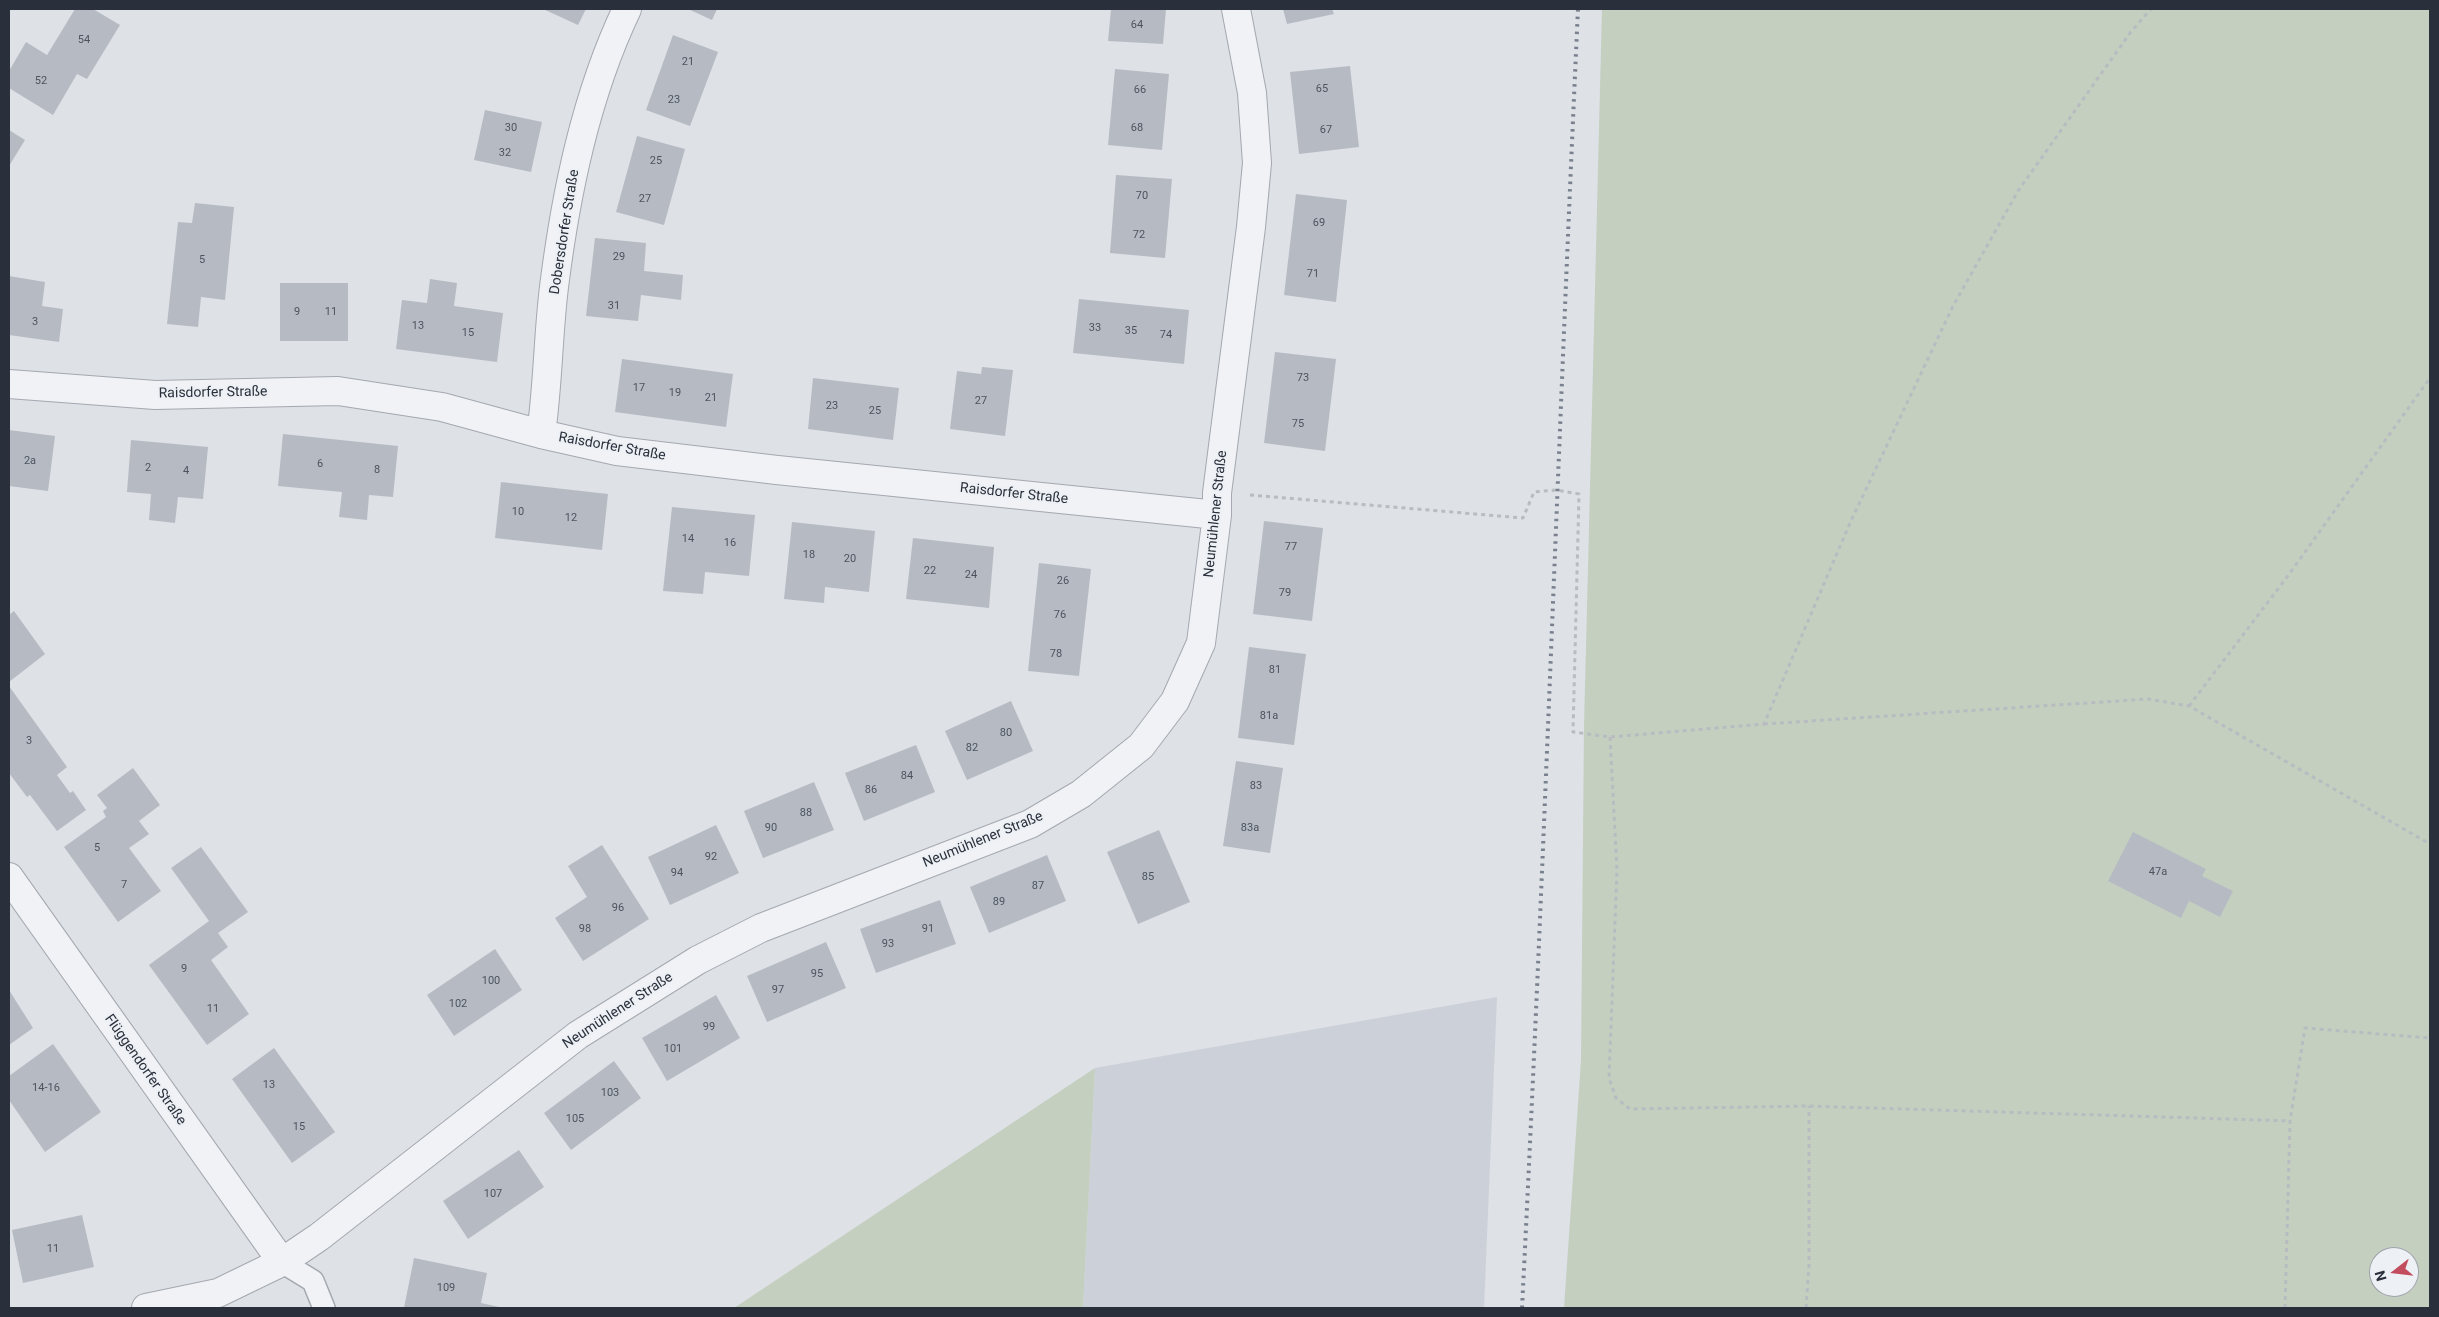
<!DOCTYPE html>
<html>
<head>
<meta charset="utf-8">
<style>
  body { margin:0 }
  #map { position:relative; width:2439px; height:1317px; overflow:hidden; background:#dee1e6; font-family:Roboto,sans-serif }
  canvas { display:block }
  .frame { position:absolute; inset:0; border:10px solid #29303c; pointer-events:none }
  .north { position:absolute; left:2369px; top:1247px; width:50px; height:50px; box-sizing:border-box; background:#edf0f4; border:1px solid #9fa3aa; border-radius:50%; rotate:254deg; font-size:14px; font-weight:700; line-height:20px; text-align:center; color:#29303c }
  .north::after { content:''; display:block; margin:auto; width:18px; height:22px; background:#c24d5e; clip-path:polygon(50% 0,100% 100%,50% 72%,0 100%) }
</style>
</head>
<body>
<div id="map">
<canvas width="2439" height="1317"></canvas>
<div class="frame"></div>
<div class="north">N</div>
</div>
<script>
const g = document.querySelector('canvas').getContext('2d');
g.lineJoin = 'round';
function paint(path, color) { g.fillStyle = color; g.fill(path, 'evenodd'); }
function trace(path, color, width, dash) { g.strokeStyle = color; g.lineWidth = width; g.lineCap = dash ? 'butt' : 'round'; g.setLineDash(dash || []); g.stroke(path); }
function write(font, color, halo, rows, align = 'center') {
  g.font = font + ' Roboto,sans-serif'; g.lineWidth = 4; g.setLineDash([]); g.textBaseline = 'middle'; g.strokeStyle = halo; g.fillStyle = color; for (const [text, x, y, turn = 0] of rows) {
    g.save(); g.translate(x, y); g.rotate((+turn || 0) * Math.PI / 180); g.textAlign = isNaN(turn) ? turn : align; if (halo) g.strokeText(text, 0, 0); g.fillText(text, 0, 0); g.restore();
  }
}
paint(new Path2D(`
  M 1497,997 L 1484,1308 L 1083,1308 L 1095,1068 Z`), '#ccd0d8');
paint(new Path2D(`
  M 1602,9 L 2430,9 L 2430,1308 L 1564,1308 L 1581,1060 L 1584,726 ZM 2379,1257 L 2409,1257 L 2409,1287 L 2379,1287 Z
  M 1095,1068 L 1083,1308 L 734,1308 Z`), '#c4cfc0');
paint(new Path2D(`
  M 75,9 L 93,9 L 120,25 L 87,79 L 77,74 L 53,115 L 9,88 L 9,71 L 26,42 L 47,55 Z
  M 543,9 L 586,9 L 578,25 Z
  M 688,9 L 717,9 L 712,20 Z
  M 1111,9 L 1166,9 L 1163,44 L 1108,41 Z
  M 1283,9 L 1332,9 L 1334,14 L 1287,24 Z
  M 673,35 L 718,52 L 690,126 L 646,110 Z
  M 1350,66 L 1359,147 L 1299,154 L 1290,72 Z
  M 1115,69 L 1169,74 L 1162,150 L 1108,145 Z
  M 485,110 L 542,122 L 531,172 L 474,160 Z
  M 9,130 L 25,140 L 9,166 Z
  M 637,136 L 685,149 L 664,225 L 616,212 Z
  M 1116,175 L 1172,179 L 1165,258 L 1110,253 Z
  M 1296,194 L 1347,200 L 1336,302 L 1284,295 Z
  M 195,203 L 234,207 L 225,300 L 201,297 L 198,327 L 167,324 L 178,222 L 192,223 Z
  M 595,238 L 646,243 L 644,271 L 683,275 L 681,300 L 641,295 L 638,321 L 586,316 Z
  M 9,276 L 45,282 L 42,306 L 63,309 L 59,342 L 9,335 Z
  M 430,279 L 457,283 L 454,306 L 503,313 L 497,362 L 396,349 L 402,300 L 427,303 Z
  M 280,283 L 348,283 L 348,341 L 280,341 Z
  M 1079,299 L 1189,310 L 1184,364 L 1073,353 Z
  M 1275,352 L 1336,359 L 1325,451 L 1264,443 Z
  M 622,359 L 733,374 L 726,427 L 615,412 Z
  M 982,367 L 1013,370 L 1005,436 L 950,429 L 957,371 L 981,374 Z
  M 813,378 L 899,388 L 893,440 L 808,429 Z
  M 9,430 L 55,436 L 48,491 L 9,486 Z
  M 283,434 L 398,446 L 393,497 L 369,495 L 367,520 L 339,517 L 342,492 L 278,486 Z
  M 131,440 L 208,447 L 203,499 L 178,497 L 175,523 L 149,520 L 151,494 L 127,492 Z
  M 501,482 L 608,494 L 602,550 L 495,538 Z
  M 672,507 L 755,515 L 749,576 L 705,572 L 703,594 L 663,591 Z
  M 1264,521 L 1323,528 L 1312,621 L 1253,614 Z
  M 792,522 L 875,531 L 869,592 L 825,587 L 824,603 L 784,599 Z
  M 913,538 L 994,547 L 989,608 L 906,599 Z
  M 1039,563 L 1091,569 L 1079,676 L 1028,671 Z
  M 14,611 L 45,654 L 9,682 L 9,615 Z
  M 1249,647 L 1306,654 L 1294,745 L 1238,738 Z
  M 9,686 L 67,767 L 57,775 L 70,793 L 73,791 L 86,810 L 57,831 L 30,795 L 27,797 L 9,773 Z
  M 1011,701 L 1033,751 L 967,780 L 945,731 Z
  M 916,745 L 935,792 L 864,821 L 845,773 Z
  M 1236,761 L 1283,768 L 1270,853 L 1223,846 Z
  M 133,768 L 160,805 L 139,821 L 149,834 L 129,848 L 161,891 L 118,922 L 64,847 L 106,817 L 103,811 L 107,808 L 97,795 Z
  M 814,782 L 834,830 L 763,858 L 744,811 Z
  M 716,825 L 739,873 L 670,905 L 648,857 Z
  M 1159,830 L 1190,902 L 1138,924 L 1107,852 Z
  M 2133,832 L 2206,869 L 2202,876 L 2233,891 L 2220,917 L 2189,901 L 2181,918 L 2108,881 Z
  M 602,845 L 649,919 L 583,961 L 555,918 L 587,897 L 568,866 Z
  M 201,847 L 248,912 L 218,933 L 228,947 L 211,960 L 249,1014 L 207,1045 L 149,965 L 209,921 L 171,868 Z
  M 1047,855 L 1066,901 L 989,933 L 970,887 Z
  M 940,900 L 956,944 L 876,973 L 860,929 Z
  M 826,942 L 846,988 L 767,1022 L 747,976 Z
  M 495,949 L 522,990 L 454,1036 L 427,995 Z
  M 9,990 L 33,1028 L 9,1045 Z
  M 716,995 L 740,1038 L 667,1081 L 642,1038 Z
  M 53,1044 L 101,1112 L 45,1152 L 9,1100 L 9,1076 Z
  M 274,1048 L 335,1132 L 292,1163 L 232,1079 Z
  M 614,1061 L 641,1098 L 571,1150 L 544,1113 Z
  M 519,1150 L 544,1187 L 468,1239 L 443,1201 Z
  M 82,1215 L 94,1267 L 23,1283 L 12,1230 Z
  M 414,1258 L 487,1273 L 481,1303 L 504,1308 L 404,1308 Z`), '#b6bbc3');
const service = new Path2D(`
  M 282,1262 L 313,1281 L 324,1308`);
const minor = new Path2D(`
  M 9,384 L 155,395 L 338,391 L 442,407 L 541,434 L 617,451 L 777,470 L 1217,515
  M 541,434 C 548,385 548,336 554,287 C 566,192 586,95 627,9
  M 9,877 L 282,1262
  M 146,1308 L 218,1293 L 282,1262 L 319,1237 L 578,1035 L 698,960 L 761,928 L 1030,824 L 1081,794 L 1141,746 L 1175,701 L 1201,643 L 1217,515 L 1217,493 L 1251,227 L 1257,163 L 1252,93 L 1236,9`);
trace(service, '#a4a8b0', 24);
trace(minor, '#a4a8b0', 30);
trace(new Path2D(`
  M 1250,495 L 1523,518 L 1534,492 L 1556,490 L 1579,494 L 1573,732 L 1610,737 L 1764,724 L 1850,523 L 1953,306 L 2018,191 L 2130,33 L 2151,9
  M 2189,706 L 2287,577 L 2430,378
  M 1764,724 L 2148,699 L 2189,706 L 2430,844
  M 1610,737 L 1617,870 L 1609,1078 L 1616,1098 L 1630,1109 L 1809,1106 L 2290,1121
  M 1806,1308 L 1809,1265 L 1809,1106
  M 2285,1308 L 2290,1121 L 2305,1028 L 2430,1038`), '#b8bcc1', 3, [4, 4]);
trace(service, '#f0f2f5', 21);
trace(minor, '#f0f2f5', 28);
trace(new Path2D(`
  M 1522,1308 C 1544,875 1558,442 1578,9`), '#79818e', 4, [2.5, 5]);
write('11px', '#4c535e', null, [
  ["64",1137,25],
  ["54",84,40],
  ["21",688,62],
  ["52",41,81],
  ["65",1322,89],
  ["66",1140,90],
  ["23",674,100],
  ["30",511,128],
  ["68",1137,128],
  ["67",1326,130],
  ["32",505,153],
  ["25",656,161],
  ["70",1142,196],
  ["27",645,199],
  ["69",1319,223],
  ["72",1139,235],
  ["29",619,257],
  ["5",202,260],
  ["71",1313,274],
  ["31",614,306],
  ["9",297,312],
  ["11",331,312],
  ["3",35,322],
  ["13",418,326],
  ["33",1095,328],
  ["35",1131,331],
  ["15",468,333],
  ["74",1166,335],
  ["73",1303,378],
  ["17",639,388],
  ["19",675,393],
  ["21",711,398],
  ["27",981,401],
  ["23",832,406],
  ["25",875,411],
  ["75",1298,424],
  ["2a",30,461],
  ["6",320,464],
  ["2",148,468],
  ["8",377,470],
  ["4",186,471],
  ["10",518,512],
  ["12",571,518],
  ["14",688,539],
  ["16",730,543],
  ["77",1291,547],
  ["18",809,555],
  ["20",850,559],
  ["22",930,571],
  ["24",971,575],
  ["26",1063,581],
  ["79",1285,593],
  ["76",1060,615],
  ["78",1056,654],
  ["81",1275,670],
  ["81a",1269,716],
  ["80",1006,733],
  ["3",29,741],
  ["82",972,748],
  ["84",907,776],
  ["83",1256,786],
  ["86",871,790],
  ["88",806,813],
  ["90",771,828],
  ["83a",1250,828],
  ["5",97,848],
  ["92",711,857],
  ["47a",2158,872],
  ["94",677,873],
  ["85",1148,877],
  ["7",124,885],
  ["87",1038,886],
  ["89",999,902],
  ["96",618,908],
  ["98",585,929],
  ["91",928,929],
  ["93",888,944],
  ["9",184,969],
  ["95",817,974],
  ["100",491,981],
  ["97",778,990],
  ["102",458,1004],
  ["11",213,1009],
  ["99",709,1027],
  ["101",673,1049],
  ["13",269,1085],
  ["14-16",46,1088],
  ["103",610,1093],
  ["105",575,1119],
  ["15",299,1127],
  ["107",493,1194],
  ["11",53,1249],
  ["109",446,1288]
]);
write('14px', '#29303c', '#edf0f4', [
  ["Dobersdorfer Straße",565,232,-81],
  ["Raisdorfer Straße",213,393,-1],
  ["Raisdorfer Straße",612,447,10],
  ["Raisdorfer Straße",1014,494,6],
  ["Neumühlener Straße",1216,514,-84],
  ["Neumühlener Straße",983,840,-22],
  ["Neumühlener Straße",618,1011,-33],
  ["Flüggendorfer Straße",145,1070,55]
]);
</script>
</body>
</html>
